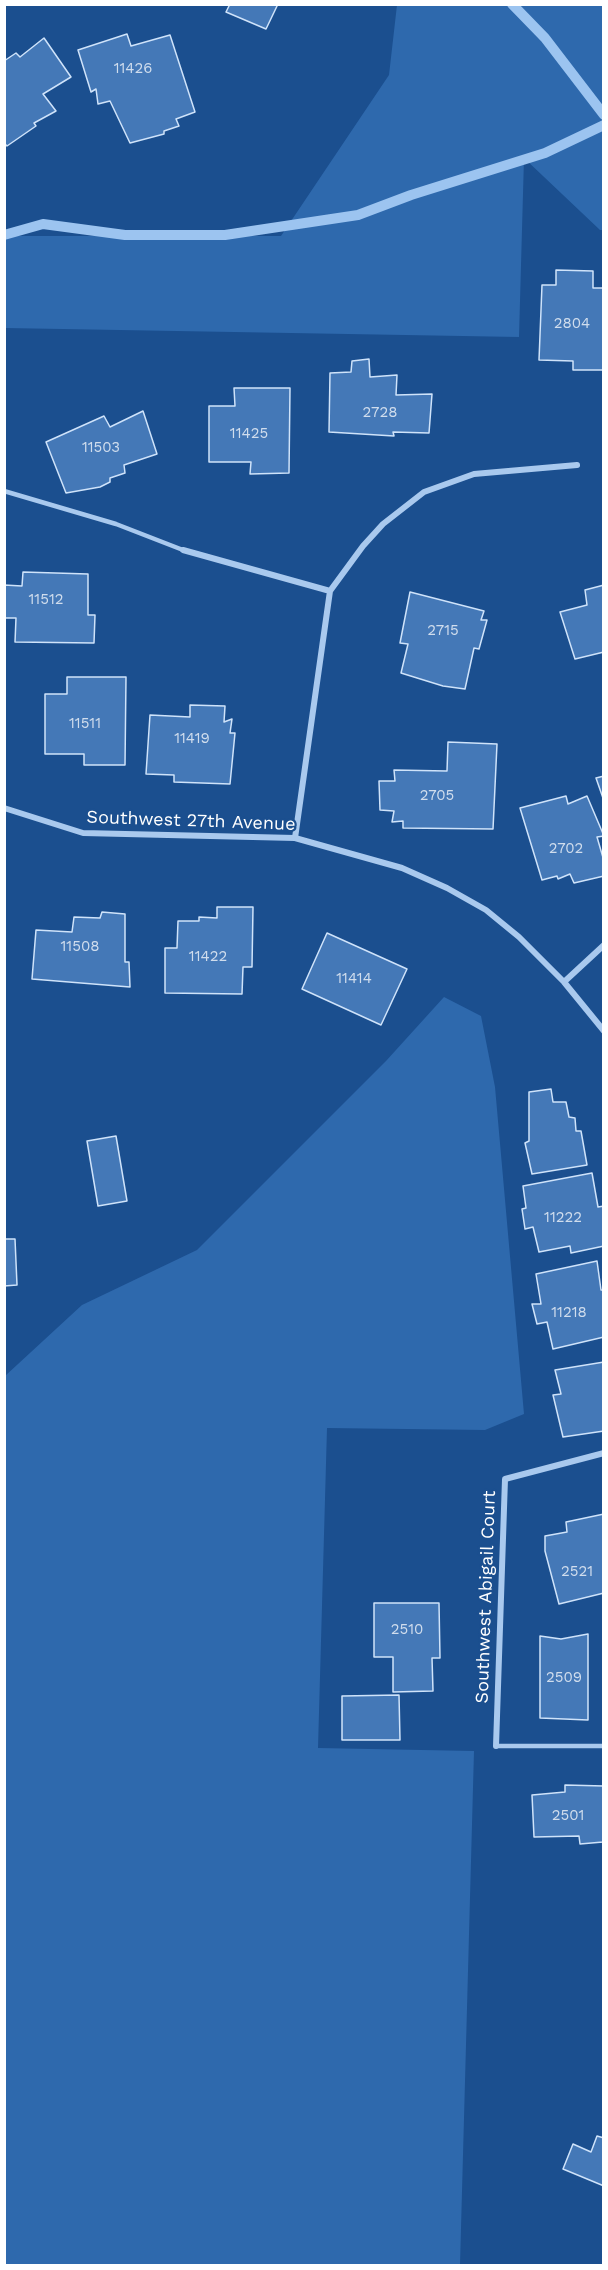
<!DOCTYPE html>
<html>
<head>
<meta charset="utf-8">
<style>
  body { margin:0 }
  #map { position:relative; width:608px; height:2270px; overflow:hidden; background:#1b4f8f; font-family:"Work Sans",sans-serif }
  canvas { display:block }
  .frame { position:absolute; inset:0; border:6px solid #fff; pointer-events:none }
</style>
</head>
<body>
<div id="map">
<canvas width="608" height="2270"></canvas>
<div class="frame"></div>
</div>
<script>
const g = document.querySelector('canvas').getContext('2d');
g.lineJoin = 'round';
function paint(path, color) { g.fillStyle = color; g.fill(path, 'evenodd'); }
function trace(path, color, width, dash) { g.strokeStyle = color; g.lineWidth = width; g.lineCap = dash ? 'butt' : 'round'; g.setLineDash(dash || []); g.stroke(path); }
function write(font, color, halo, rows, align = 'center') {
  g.font = font + ' "Work Sans",sans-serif'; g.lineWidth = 4.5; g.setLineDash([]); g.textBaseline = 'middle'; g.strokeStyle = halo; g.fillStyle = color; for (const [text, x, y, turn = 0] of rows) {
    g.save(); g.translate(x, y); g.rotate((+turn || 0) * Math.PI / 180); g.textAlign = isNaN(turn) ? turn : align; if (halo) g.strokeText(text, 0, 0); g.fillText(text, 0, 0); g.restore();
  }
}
paint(new Path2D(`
  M 397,5 L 603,5 L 603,230 L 600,230 L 524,158 L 519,337 L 5,328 L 5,236 L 281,236 L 389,75 Z
  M 444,997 L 481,1016 L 495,1087 L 524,1414 L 485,1430 L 327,1428 L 318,1748 L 474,1751 L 460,2265 L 5,2265 L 5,1376 L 82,1305 L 197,1250 L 386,1061 Z`), '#2e69ad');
trace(new Path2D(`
  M 512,4 L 545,38 L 604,115
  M 4,235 L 43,224 L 125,235 L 225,235 L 358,215 L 411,195 L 545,153 L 604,125`), '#9cc4f0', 10);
const building = new Path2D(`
  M 230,4 L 278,4 L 266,29 L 226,12 Z
  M 127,34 L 131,46 L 170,35 L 195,112 L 176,119 L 179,126 L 164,131 L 164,134 L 130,143 L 110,101 L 98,104 L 96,89 L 91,92 L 78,50 Z
  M 44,38 L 71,77 L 43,94 L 56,111 L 34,123 L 36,126 L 7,146 L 4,143 L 4,61 L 16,53 L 20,57 Z
  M 556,270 L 593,271 L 593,288 L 604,288 L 604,370 L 573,370 L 573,361 L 539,360 L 542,285 L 556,285 Z
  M 369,359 L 370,377 L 397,375 L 396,395 L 432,394 L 429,433 L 393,432 L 394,436 L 329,432 L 330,373 L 351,372 L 352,361 Z
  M 234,388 L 290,388 L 289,473 L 250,474 L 251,462 L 209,462 L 209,406 L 235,406 Z
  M 143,411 L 157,454 L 124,465 L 125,473 L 110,478 L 110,482 L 100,487 L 66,493 L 46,442 L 104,416 L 110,427 Z
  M 23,572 L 88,574 L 88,615 L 95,615 L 94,643 L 15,642 L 16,618 L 4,618 L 4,585 L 22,586 Z
  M 604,585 L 604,652 L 575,659 L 560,612 L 587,605 L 585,590 Z
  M 410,592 L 484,611 L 481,620 L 487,620 L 479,649 L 474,648 L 465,689 L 443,686 L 401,673 L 408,644 L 400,643 Z
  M 67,677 L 126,677 L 125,765 L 84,765 L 84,754 L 45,754 L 45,694 L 67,694 Z
  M 190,705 L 225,706 L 224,722 L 232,719 L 230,733 L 235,733 L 230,784 L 174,782 L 174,775 L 146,774 L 150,715 L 190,717 Z
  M 448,742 L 497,744 L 493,829 L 403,828 L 403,821 L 392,822 L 394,811 L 380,810 L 379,781 L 395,781 L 394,770 L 447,771 Z
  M 604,776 L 604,801 L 596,778 Z
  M 566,796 L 568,804 L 587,796 L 604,836 L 597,837 L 604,861 L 604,876 L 574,883 L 570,874 L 558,879 L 557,876 L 542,880 L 520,808 Z
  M 217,907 L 253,907 L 252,967 L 243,967 L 242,994 L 165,993 L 165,948 L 177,948 L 178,921 L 199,921 L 199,917 L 217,918 Z
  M 102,912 L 125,914 L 125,962 L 129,962 L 130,987 L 32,979 L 36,930 L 72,932 L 74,917 L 100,918 Z
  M 327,933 L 407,969 L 381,1025 L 302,989 Z
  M 551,1089 L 553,1102 L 566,1102 L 569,1117 L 575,1118 L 576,1131 L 581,1131 L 587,1165 L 532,1174 L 525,1143 L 529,1141 L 529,1092 Z
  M 116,1136 L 127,1201 L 98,1206 L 87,1141 Z
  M 592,1173 L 598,1207 L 604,1206 L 604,1246 L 571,1253 L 570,1246 L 539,1252 L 533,1227 L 525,1229 L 522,1209 L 526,1208 L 523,1186 Z
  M 4,1239 L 15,1239 L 17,1285 L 4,1286 Z
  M 597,1261 L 601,1290 L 604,1290 L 604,1337 L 553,1349 L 547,1322 L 537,1324 L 532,1304 L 541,1304 L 536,1274 Z
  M 604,1362 L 604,1431 L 563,1437 L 553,1395 L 561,1394 L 555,1370 Z
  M 604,1514 L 604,1593 L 559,1604 L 545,1551 L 545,1536 L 567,1532 L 566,1522 Z
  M 374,1603 L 439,1603 L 440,1658 L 432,1658 L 433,1691 L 393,1692 L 393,1657 L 374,1657 Z
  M 588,1634 L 588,1720 L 540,1718 L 540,1636 L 561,1639 Z
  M 399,1695 L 400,1740 L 342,1740 L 342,1696 Z
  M 565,1785 L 604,1786 L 603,1842 L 580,1844 L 579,1836 L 534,1837 L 532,1795 L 565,1792 Z
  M 597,2136 L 604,2138 L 604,2186 L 563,2169 L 573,2144 L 591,2152 Z`);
paint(building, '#4478b7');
trace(building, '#cfe3fa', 1.5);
trace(new Path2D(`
  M 4,491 L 116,524 L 183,550
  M 496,1746 L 604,1746`), '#a9c9ee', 4.5);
trace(new Path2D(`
  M 183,550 L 330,591
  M 4,808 L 83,833 L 295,838 L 402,868 L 447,888 L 486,910 L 519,937 L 564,982 L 604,1031
  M 295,838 L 330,591 L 363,546 L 383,524 L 424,492 L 474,474 L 577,465
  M 564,982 L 604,945
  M 496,1746 L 505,1479 L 604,1453`), '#a9c9ee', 6);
write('15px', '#d0dded', null, [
  ["11426",133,69],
  ["2804",572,324],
  ["2728",380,413],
  ["11425",249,434],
  ["11503",101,448],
  ["11512",46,600],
  ["2715",443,631],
  ["11511",85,724],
  ["11419",192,739],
  ["2705",437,796],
  ["2702",566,849],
  ["11508",80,947],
  ["11422",208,957],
  ["11414",354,979],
  ["11222",563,1218],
  ["11218",569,1313],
  ["2521",577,1572],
  ["2510",407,1630],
  ["2509",564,1678],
  ["2501",568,1816]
]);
write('18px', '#fff', '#1b4f8f', [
  ["Southwest 27th Avenue",191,821,2],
  ["Southwest Abigail Court",486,1597,-88]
]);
</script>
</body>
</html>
